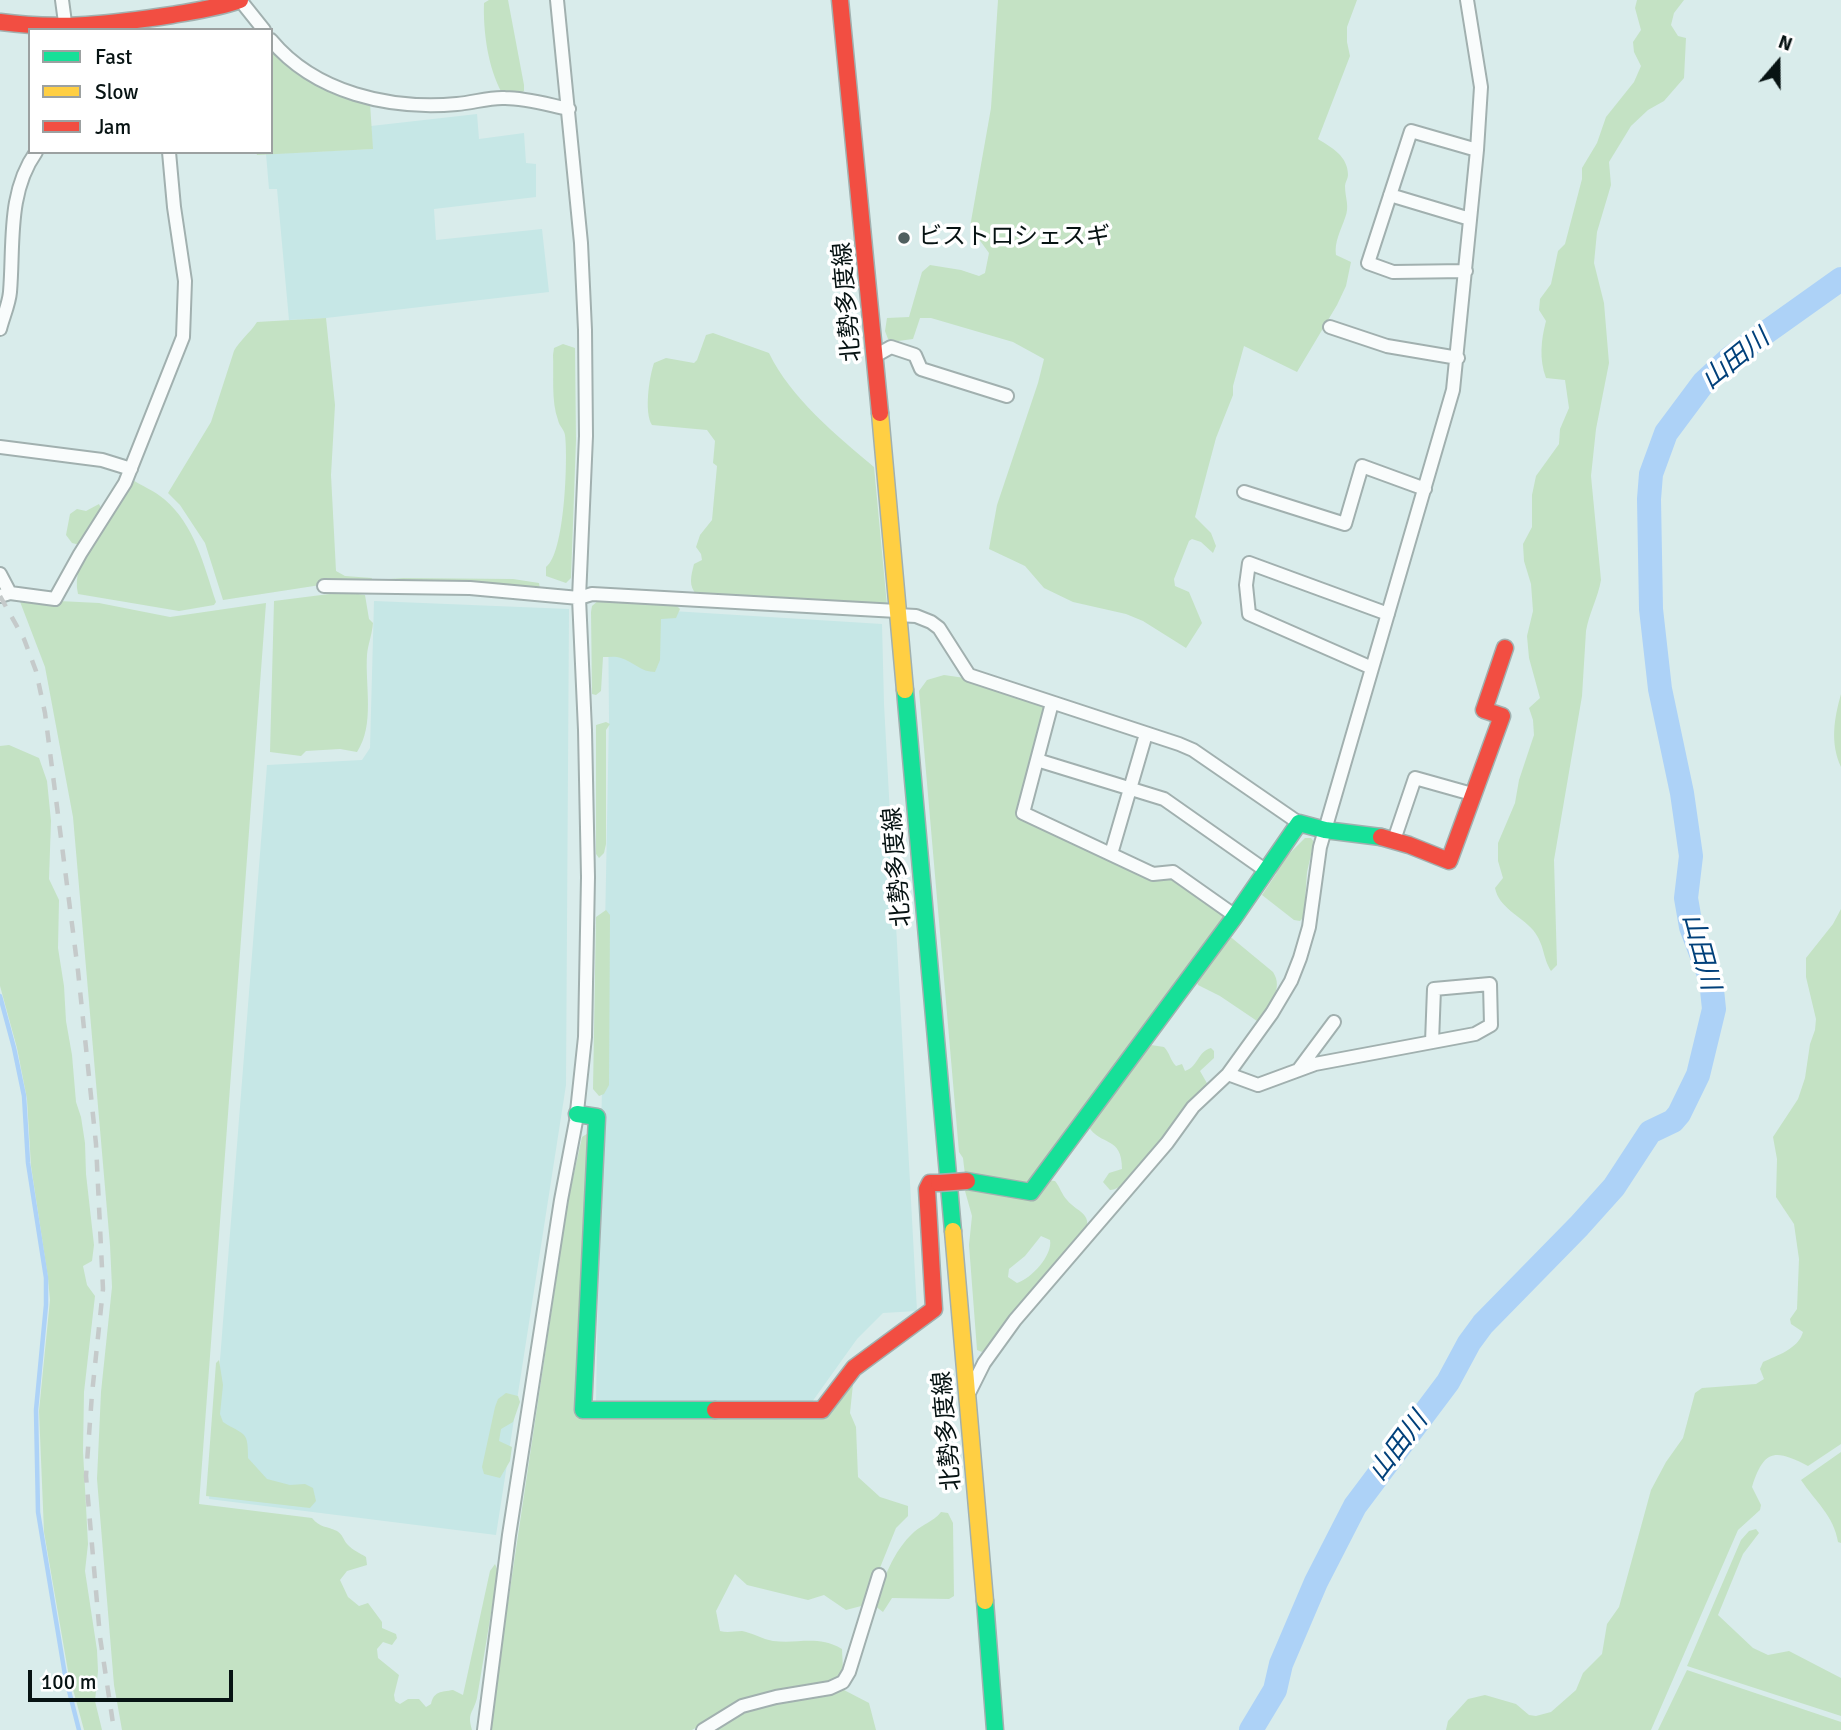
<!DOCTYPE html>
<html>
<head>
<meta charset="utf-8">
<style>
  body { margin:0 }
  #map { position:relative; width:1841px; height:1730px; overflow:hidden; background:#d9eceb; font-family:Signika,sans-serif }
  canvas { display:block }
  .legend { position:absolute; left:28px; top:28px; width:245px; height:126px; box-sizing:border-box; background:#fff; border:2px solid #9ca1a1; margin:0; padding:9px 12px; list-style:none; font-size:21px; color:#071313 }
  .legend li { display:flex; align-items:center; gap:14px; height:35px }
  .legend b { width:35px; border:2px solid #9ca1a1 }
  .north { position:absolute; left:1743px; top:28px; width:70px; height:70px; -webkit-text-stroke:5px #fff; paint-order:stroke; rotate:20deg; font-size:19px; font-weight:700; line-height:28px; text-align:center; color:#071313 }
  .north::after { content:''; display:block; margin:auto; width:24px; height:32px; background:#071313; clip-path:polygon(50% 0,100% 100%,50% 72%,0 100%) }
  .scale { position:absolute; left:28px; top:1670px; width:205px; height:32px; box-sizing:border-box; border:4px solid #071313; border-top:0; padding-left:9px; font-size:21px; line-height:24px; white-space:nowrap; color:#071313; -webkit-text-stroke:5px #fff; paint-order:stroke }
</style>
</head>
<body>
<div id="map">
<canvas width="1841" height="1730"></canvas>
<ul class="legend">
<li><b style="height:9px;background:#16e098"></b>Fast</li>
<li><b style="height:9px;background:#ffcf43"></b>Slow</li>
<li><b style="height:9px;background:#f24e42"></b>Jam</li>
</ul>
<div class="north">N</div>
<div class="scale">100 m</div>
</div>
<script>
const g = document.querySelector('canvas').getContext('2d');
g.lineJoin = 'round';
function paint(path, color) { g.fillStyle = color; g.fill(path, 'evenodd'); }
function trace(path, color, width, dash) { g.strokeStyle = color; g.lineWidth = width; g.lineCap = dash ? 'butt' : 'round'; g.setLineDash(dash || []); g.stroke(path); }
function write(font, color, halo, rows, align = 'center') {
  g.font = font + ' Signika,"Noto Sans JP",sans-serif'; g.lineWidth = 7; g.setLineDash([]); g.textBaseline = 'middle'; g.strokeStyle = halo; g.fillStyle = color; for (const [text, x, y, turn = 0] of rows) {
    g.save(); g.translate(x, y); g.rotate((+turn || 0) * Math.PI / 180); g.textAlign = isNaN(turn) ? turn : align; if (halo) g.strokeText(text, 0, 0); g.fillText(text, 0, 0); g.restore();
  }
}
paint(new Path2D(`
  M 477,114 L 479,139 L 524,133 L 526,163 L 536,164 L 536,197 L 434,209 L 436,240 L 542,229 L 549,292 L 326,318 L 289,320 L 277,189 L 269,189 L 266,154 L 372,149 L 371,126 Z
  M 374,601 L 569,609 L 566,1085 L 496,1535 L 209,1499 L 267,765 L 362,760 L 370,748 Z
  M 608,607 L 882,624 L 884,704 L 917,1311 L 883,1313 L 857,1339 L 812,1402 L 596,1402 L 609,718 Z`), '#c6e7e6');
paint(new Path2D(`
  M 489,0 L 508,0 L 524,85 L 524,91 L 519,94 L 502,93 C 488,68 483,31 484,3 Z
  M 998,0 L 1357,0 L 1347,27 L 1347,42 L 1350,56 L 1318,139 C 1332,148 1348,156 1348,175 C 1348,179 1345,182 1345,186 C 1345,198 1350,206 1345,218 C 1341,230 1334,242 1336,255 L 1351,262 L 1346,286 L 1337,305 L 1297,372 L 1244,346 L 1233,386 L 1233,395 L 1216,438 L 1195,517 L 1211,533 L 1216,546 L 1213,553 L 1201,542 L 1192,539 L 1189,541 L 1174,579 L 1175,586 L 1189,592 L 1202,623 L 1186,648 L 1143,621 L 1126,614 L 1073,602 L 1044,588 L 1025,566 L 989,549 L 997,505 L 1038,383 L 1044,359 L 1013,342 L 931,318 L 920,318 L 913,339 L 898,341 L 888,339 L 885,331 L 887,318 L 909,317 L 922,272 L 930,265 L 961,270 L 979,276 L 985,273 L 989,253 L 970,227 L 991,108 Z
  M 1637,0 L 1684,0 L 1674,13 L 1671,25 L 1678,36 L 1686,38 L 1684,78 L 1664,101 L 1648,110 L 1631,126 L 1609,162 L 1611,185 L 1597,232 L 1594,263 L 1604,303 L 1609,363 L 1596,429 L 1591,476 L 1601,580 C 1598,598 1589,613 1586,631 L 1582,696 L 1554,860 L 1557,965 L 1551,971 C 1542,956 1545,945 1533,930 C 1520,915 1499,908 1495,888 L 1503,878 L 1498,861 L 1498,843 L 1515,803 L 1519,780 L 1534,735 L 1533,720 L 1529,708 L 1540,698 L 1529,658 L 1527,636 L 1533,611 L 1531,584 L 1524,561 L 1523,544 L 1532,527 L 1532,495 L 1536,476 L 1559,444 L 1560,429 L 1569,408 L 1565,380 L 1546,378 C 1539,359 1541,340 1546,321 L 1539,310 L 1540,299 L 1551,284 L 1558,251 L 1565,244 L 1582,179 L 1582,168 L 1597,143 L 1606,117 L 1634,82 L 1641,66 L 1634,52 L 1633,42 L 1641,30 L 1635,8 Z
  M 271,49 C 301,82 329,88 370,103 L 373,149 L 257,155 L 256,152 L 271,152 Z
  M 326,318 L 335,405 L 331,475 L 336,571 L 345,576 L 372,578 L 370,583 L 327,584 L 223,600 L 205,543 L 180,505 L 168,493 L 211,422 L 234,351 C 240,340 250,333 257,322 Z
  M 713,333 L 769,353 C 790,397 837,436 874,467 L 887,605 L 697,595 C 688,586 691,576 694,564 L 702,560 L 701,554 L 696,547 L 700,535 L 712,520 L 717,466 L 713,463 L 715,441 L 707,430 L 652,425 C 644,413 649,378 654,363 L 666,358 L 694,363 L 697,360 L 706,335 Z
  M 563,344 L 575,348 L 576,440 L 571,578 L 566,583 L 546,576 L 546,567 C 565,554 568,458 565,435 C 564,429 559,426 558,420 C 551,401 554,375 553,355 L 554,348 Z
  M 131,479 C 142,486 155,491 164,499 C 195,525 204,566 216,602 L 214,605 L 179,611 L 78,594 C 70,558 107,529 123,500 C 127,494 129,486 131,479 Z
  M 99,504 L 102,510 L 80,545 L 72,543 L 66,535 L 70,514 L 77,509 L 86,511 Z
  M 403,578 L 513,579 L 539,583 L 540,589 L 388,583 L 389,579 Z
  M 345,592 L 365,595 L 369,619 L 373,623 C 372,635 368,644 367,655 C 365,686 375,725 357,752 L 340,749 L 306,751 L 301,756 L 270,752 L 274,601 Z
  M 19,599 L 99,603 L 170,617 L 266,603 L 199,1504 L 312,1518 C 320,1528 327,1526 337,1531 C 343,1535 343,1539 347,1544 C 352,1550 360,1553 366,1557 L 367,1565 L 347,1571 L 340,1580 L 348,1597 L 359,1606 L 368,1603 L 382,1622 L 382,1628 L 396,1634 L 397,1638 L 392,1645 L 383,1642 L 377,1649 L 378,1658 L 399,1675 L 394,1695 L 395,1701 L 400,1704 L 408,1699 L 419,1699 L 426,1707 L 431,1704 C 434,1691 441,1692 453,1690 L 463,1695 L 490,1571 L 495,1564 L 498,1571 L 477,1698 C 473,1714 467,1712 472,1730 L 122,1730 L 114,1685 L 97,1479 L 101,1392 L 112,1287 L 110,1245 L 73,817 L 45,667 Z
  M 600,599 L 675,604 L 680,609 L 676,618 L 661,619 L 660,660 L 655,672 C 641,672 634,662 621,658 C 616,656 609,657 603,657 L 601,691 L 596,695 L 592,694 L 591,612 L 592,606 Z
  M 944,675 L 965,678 L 1041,705 L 1045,710 L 1018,815 L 1173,877 L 1229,918 L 1030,1186 L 965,1175 L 963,1158 L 959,1152 L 919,691 L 927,680 Z
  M 1841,694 L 1841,767 C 1830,743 1834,719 1841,694 Z
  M 606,722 L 610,724 L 606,730 L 606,844 L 604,853 L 599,858 L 596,854 L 596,725 Z
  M 9,745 L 39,758 L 47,781 L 51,821 L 49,879 L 59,900 L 58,948 L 64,986 L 66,1021 L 72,1055 L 76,1102 L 81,1117 L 85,1143 L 86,1174 L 94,1245 L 92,1261 L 83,1266 L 87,1285 L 95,1296 L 84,1392 L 83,1451 L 88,1544 L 85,1571 L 97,1650 L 98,1671 L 95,1701 L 102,1730 L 84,1730 L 68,1671 L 44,1532 L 39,1411 L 50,1300 L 48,1278 L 31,1166 L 27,1099 L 17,1048 L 0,986 L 0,746 Z
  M 1305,838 L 1311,838 L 1314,842 L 1307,872 L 1304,917 L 1300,921 L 1294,920 L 1262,895 L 1276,874 L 1281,862 Z
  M 1841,909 L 1841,1444 L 1808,1466 C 1775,1449 1764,1449 1752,1487 L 1761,1505 L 1760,1510 L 1738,1530 L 1651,1730 L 1446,1730 L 1448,1721 L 1468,1699 L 1485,1695 L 1516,1704 L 1529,1715 L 1536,1716 L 1551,1712 L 1576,1690 L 1583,1673 L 1602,1654 L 1607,1624 L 1619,1607 L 1651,1490 L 1666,1462 L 1683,1438 L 1695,1393 L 1702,1388 L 1756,1384 L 1764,1379 L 1760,1369 L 1763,1362 C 1778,1355 1798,1349 1803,1332 L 1791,1324 L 1790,1319 L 1797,1309 L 1799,1259 L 1794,1224 L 1776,1197 L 1777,1159 L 1773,1137 L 1798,1099 L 1805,1078 L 1810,1044 L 1815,1030 L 1816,1019 L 1806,977 L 1806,958 L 1833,924 Z
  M 606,910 L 610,915 L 609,1085 L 604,1094 L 599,1096 L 593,1089 L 596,917 Z
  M 1227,934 L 1273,972 C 1284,989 1269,1004 1260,1020 L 1257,1021 L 1220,996 L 1198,985 L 1196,980 Z
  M 1151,1045 L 1164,1047 C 1170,1053 1170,1060 1176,1066 L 1182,1064 L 1185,1071 C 1198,1067 1198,1051 1211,1048 L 1214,1051 L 1214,1058 L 1200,1071 L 1208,1085 C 1202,1092 1193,1097 1187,1104 C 1173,1122 1133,1190 1110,1190 L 1103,1182 L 1109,1173 L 1122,1169 C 1122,1135 1101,1147 1088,1126 L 1144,1046 Z
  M 593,1130 L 580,1413 L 823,1413 L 851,1378 L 853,1384 L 850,1413 L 856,1427 L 858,1477 L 880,1497 L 908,1506 L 908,1516 L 896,1528 L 865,1605 L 846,1610 L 824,1595 L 808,1600 L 747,1585 L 735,1574 L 716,1611 L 720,1631 C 728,1633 734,1631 742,1631 C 753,1633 762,1639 773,1641 C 800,1644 817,1635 842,1649 L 843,1670 L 836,1682 L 724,1711 L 692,1730 L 489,1730 L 568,1200 L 582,1137 Z
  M 1047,1180 L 1055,1181 C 1060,1187 1062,1195 1067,1200 C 1077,1212 1092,1213 1086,1231 L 982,1352 L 977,1350 L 969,1245 L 972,1216 L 965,1191 L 970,1186 L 1022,1196 ZM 1041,1236 L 1050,1240 C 1053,1255 1031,1279 1017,1283 L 1008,1277 L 1009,1269 L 1025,1256 Z
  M 219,1360 L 223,1385 L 220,1414 L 223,1422 C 245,1436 248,1430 248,1458 L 267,1479 L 290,1485 L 305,1484 L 313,1488 L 316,1501 L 310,1508 L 206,1496 L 216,1363 Z
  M 506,1393 L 518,1396 L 520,1402 L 513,1422 L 501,1429 L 499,1441 L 512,1447 L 510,1461 L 500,1478 L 484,1474 L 482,1467 L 495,1407 L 498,1399 Z
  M 1841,1452 L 1841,1543 L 1838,1542 C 1834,1516 1815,1501 1801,1480 Z
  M 941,1512 L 948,1513 L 953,1523 L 954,1596 L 949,1599 L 892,1598 L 883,1612 L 875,1606 C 883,1580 893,1551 914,1532 C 923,1524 933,1522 941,1512 Z
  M 1756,1529 L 1759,1533 L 1743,1554 L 1718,1615 L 1753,1648 L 1768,1655 L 1789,1651 L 1841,1678 L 1841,1716 L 1687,1666 L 1741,1540 L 1749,1531 Z
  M 1687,1670 L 1841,1722 L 1841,1730 L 1658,1730 Z
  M 835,1690 L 844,1690 L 869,1703 L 876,1730 L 712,1730 L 744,1711 L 775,1702 Z`), '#c4e2c4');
trace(new Path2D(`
  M 0,996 L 14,1048 L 24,1096 L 28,1163 L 46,1278 L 46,1305 L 36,1410 L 38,1512 L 65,1675 L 79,1730`), '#add2f7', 4.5);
trace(new Path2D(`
  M 1251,1730 L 1275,1690 L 1281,1664 L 1316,1582 L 1355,1506 L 1448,1382 L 1469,1343 L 1483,1324 L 1579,1226 L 1614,1187 L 1650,1132 L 1673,1121 L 1679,1114 L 1698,1075 L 1714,1009 L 1711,980 L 1691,927 L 1686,898 L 1691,856 L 1682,793 L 1660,689 L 1651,609 L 1649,499 L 1651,474 L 1666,433 L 1704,382 L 1730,358 L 1841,279`), '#add2f7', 24);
const street = new Path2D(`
  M 62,0 L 66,30
  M 240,0 L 264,30
  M 271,40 C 315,93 390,110 457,104 C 473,103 489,97 505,98 C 526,98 549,105 569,109
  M 1390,195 L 1470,219
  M 1466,271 L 1393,272 L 1368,263 L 1411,131 L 1477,150
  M 1330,327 L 1387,346 L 1458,358
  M 0,329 C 3,317 9,304 10,292 C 14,244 7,193 36,152
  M 875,356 L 891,347 L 915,355 L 921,369 L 1007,396
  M 0,447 L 102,460 L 131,469
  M 1244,492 L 1345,524 L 1362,466 L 1425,489
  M 0,574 L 10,593
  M 324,586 L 470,588 L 579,598 L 592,594 L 897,611
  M 0,596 L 10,593 L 55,599 L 80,554 L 125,483 L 183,337 L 185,281 L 174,207 L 169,152
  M 897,615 L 916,616 L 931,622 L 939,628 L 969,675 L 1179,744 L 1193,750 L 1299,823
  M 1372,668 L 1249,614 L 1246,585 L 1249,563 L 1388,614
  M 1052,703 L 1023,813 L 1153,874 L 1173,872 L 1234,915
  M 1037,760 L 1164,799 L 1265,870
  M 1394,840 L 1415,778 L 1472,794
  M 1111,854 L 1146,734
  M 1299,1069 L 1334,1022
  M 1228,1074 L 1258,1085 L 1315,1064 L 1475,1034 L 1491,1025 L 1490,984 L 1434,989 L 1432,1042
  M 970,1391 L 984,1363 L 1015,1320 L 1167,1143 L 1193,1107 L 1228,1074 L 1272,1013 L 1291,981 L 1300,958 L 1309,927 L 1320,847 L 1453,390 L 1477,150 L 1481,87 L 1467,0
  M 484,1730 L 509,1535 L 561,1200 L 576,1121 L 585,1037 L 588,877 L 585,730 L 579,598 L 586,436 L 585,330 L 581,243 L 557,0
  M 703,1730 L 742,1706 L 776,1697 L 830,1688 L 843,1682 L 849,1672 L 879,1575`);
const fast = new Path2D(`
  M 905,690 L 953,1231
  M 577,1114 L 597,1117 L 583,1410 L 715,1410
  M 967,1181 L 1031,1192 L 1233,919 L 1299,823 L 1325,830 L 1381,837
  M 985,1601 L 995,1730`);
const slow = new Path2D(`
  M 880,413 L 905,690
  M 953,1231 L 985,1601`);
const jam = new Path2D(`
  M 840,0 L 880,413
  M 0,22 C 58,30 114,24 172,15 C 195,11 218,8 240,0
  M 1381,837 L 1409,845 L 1449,861 L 1502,716 L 1484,710 L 1505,648
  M 715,1410 L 822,1410 L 854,1368 L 934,1309 L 927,1189 L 930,1183 L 939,1183`);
trace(street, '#a1b0af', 16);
trace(fast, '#a1b0af', 19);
trace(slow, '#a1b0af', 19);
trace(jam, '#a1b0af', 19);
trace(street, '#f9fcfc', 12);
trace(fast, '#16e098', 16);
trace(slow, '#ffcf43', 16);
trace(jam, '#f24e42', 16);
trace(new Path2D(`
  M 0,596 L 24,639 L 36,671 L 45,713 L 78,971 L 96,1144 L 103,1289 L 92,1394 L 86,1476 L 100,1637 L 114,1730`), '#c5caca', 4.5, [12, 12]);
const jamBridge = new Path2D(`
  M 939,1183 L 967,1181`);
trace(jamBridge, '#a1b0af', 19, []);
trace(jamBridge, '#f24e42', 16);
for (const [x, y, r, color] of [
  [904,238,7,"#505f5f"]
]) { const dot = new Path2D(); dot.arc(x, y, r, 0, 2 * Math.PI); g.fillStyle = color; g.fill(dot); trace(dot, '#fff', 2.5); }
write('24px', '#071313', '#fff', [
  ["ビストロシェスギ",918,238]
], 'left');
write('24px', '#071313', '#fff', [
  ["北勢多度線",848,302,-95],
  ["北勢多度線",898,867,-95],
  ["北勢多度線",948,1431,-95]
]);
write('italic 26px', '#01407a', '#fff', [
  ["山田川",1736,360,-39],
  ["山田川",1700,952,75],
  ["山田川",1399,1447,-53]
]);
</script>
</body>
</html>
